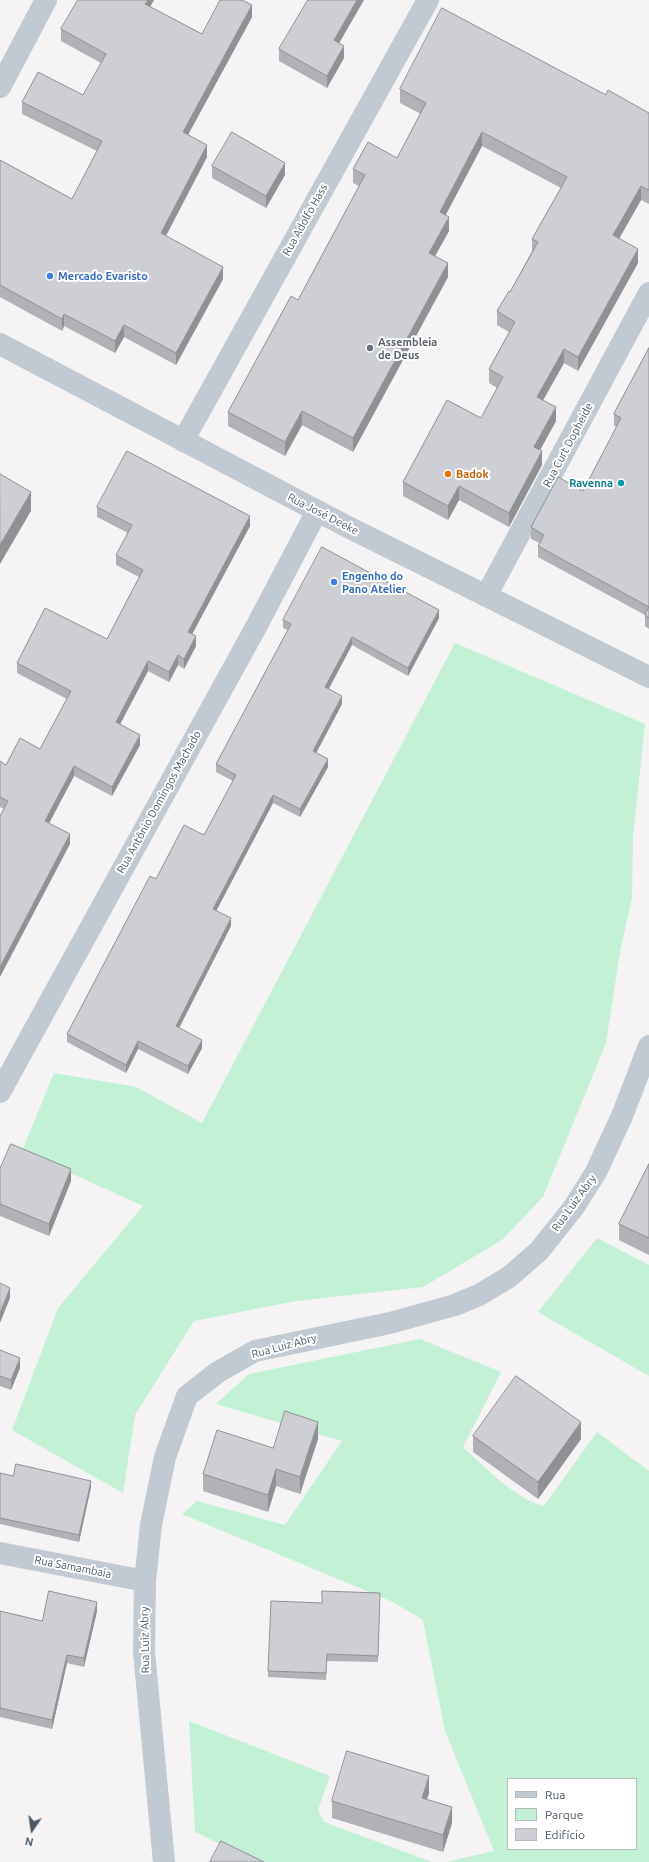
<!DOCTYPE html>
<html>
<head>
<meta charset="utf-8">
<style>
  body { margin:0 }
  #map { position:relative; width:649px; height:1862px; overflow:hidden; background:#f5f3f3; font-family:Ubuntu,sans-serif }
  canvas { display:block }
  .legend { position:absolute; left:507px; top:1778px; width:130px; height:72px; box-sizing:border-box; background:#fff; border:1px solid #b7bbc0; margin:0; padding:5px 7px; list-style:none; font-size:12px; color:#4a5661 }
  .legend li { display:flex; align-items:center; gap:8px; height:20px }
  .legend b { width:20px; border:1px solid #b7bbc0 }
  .north { position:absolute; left:12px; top:1810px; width:40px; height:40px; -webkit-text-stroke:3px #fff; paint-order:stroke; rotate:193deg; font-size:11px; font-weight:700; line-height:16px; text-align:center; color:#4a5661 }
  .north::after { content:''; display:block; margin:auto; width:14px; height:18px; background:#4a5661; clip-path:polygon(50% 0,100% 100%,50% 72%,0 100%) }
</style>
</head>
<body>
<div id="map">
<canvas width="649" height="1862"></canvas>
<ul class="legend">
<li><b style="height:5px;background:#c1cad2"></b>Rua</li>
<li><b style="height:11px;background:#c3f1d5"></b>Parque</li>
<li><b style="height:11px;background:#cdcfd5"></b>Edifício</li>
</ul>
<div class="north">N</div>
</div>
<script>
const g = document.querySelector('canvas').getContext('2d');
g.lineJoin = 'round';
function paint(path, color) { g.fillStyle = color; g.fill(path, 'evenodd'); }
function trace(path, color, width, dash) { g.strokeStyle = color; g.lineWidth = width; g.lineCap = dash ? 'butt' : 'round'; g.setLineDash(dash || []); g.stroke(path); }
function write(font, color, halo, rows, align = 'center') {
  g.font = font + ' Ubuntu,sans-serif'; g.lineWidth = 4; g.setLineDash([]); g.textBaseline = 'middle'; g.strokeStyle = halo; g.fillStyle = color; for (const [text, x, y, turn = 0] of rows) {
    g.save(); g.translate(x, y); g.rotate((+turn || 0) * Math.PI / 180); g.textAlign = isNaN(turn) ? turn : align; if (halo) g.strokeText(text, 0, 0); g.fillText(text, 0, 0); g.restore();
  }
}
paint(new Path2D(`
  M 455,643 L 645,724 L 633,836 L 632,897 L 620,952 L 606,1043 L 543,1197 L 502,1240 L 423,1287 L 296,1301 L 194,1321 L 135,1415 L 123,1493 L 12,1430 L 58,1308 L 143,1206 L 22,1151 L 54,1073 L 136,1087 L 202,1123 Z
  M 597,1238 L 649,1265 L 649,1376 L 538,1312 Z
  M 420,1339 L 501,1372 L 463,1447 C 485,1467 515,1499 544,1506 L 597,1432 L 649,1471 L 649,1862 L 446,1862 L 494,1851 L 445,1731 L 423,1620 L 393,1602 L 182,1514 L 197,1501 L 285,1525 L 342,1441 L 216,1404 L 249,1374 ZM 508,1779 L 636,1779 L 636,1849 L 508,1849 Z
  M 189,1721 L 330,1776 L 318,1810 L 324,1822 L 432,1862 L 257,1862 L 195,1832 Z`), '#c3f1d5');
trace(new Path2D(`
  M 0,87 L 46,0
  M 0,344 L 346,526 L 649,677
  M 183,441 L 428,0
  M 486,596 L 649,293
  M 0,1092 L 256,627 L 317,511
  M 0,1553 L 145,1581
  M 164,1862 L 144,1652 L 145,1581 L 151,1525 L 165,1457 L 187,1396 L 218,1372 L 255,1351 L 390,1323 L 455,1305 L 479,1295 L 509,1277 L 539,1251 L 574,1207 L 596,1172 L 622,1116 L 649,1046`), '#c1cad2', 22);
paint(new Path2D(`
  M 150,7 L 202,34 L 252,17 L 188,135 L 207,157 L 166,236 L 223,279 L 176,365 L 124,337 L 115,353 L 64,326 L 62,331 L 0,297 L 0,160 L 72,199 L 97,151 L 22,114 L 22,102 L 83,95 L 101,63 L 61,41 L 61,29 Z
  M 339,43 L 344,58 L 327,88 L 279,61 L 279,49 Z
  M 400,89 L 606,95 L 649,113 L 649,204 L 641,200 L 619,239 L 638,263 L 578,371 L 564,363 L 543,400 L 556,421 L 540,450 L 542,465 L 509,527 L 459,500 L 448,520 L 403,496 L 403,482 L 481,418 L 497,388 L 489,383 L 489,369 L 509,332 L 497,325 L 497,311 L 510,292 L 532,251 L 532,239 L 561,188 L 482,146 L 445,215 L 449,231 L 435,256 L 448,277 L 353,452 L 302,425 L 285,456 L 228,426 L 228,412 L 298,300 L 359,186 L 353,183 L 353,169 L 397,158 L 421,114 L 400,103 Z
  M 212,166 L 285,175 L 266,208 L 212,178 Z
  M 649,348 L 649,629 L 645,626 L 645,615 L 538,557 L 538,546 L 540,543 L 531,539 L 531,527 L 583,491 L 617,427 L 614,426 L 614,414 Z
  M 97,507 L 250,526 L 192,634 L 196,646 L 184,669 L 178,665 L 169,682 L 148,671 L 120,724 L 140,745 L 112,796 L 74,776 L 49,823 L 70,844 L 0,807 L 0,761 L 6,765 L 40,749 L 67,699 L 17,673 L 17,663 L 107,639 L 139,577 L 116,565 L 116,555 L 128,533 L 97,517 Z
  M 439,618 L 408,676 L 352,645 L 329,689 L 342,704 L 316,753 L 328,767 L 300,817 L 273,803 L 216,911 L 231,926 L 179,1028 L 202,1048 L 188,1074 L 138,1049 L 126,1073 L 67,1042 L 67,1034 L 156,879 L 204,835 L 233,781 L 216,772 L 216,764 L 288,630 L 283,628 L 283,620 Z
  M 649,1164 L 649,1255 L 619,1240 L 619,1224 Z
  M 0,1169 L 71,1181 L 49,1236 L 0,1216 Z
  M 0,1350 L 20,1368 L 11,1390 L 0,1386 Z
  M 473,1436 L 581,1439 L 538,1499 L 473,1452 Z
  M 318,1439 L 300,1494 L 276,1486 L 268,1512 L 203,1491 L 203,1474 L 273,1448 Z
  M 0,1473 L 13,1476 L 91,1487 L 79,1542 L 0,1524 Z
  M 380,1593 L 378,1662 L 327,1661 L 326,1680 L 268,1677 L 268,1671 L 322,1603 Z
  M 0,1611 L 42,1621 L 97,1611 L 84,1667 L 67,1663 L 52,1729 L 0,1717 Z
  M 429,1793 L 427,1799 L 452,1823 L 443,1852 L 332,1818 L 332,1801 Z`), '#b0b2b7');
paint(new Path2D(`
  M 148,0 L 154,0 L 145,16 L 145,4 Z
  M 357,0 L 364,0 L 334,52 L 334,40 Z
  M 252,5 L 252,17 L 183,144 L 183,132 Z
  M 344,46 L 344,58 L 327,88 L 327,76 Z
  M 482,132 L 482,146 L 440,226 L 440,212 Z
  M 207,145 L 207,157 L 161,245 L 161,233 Z
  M 285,163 L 285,175 L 266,208 L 266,196 Z
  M 641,186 L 641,200 L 613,249 L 613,235 Z
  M 449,217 L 449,231 L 429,267 L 429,253 Z
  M 638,249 L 638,263 L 578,371 L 578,357 Z
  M 448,263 L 448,277 L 353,452 L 353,438 Z
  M 223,267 L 223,279 L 176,365 L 176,353 Z
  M 64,314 L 64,326 L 62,331 L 62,319 Z
  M 124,325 L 124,337 L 115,353 L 115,341 Z
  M 564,349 L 564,363 L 537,411 L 537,397 Z
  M 556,407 L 556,421 L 534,461 L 534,447 Z
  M 302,411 L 302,425 L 285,456 L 285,442 Z
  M 542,451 L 542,465 L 509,527 L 509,513 Z
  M 459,486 L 459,500 L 448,520 L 448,506 Z
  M 31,492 L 31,511 L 0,564 L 0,545 Z
  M 250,516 L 250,526 L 188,642 L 188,632 Z
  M 439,610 L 439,618 L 408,676 L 408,668 Z
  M 196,636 L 196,646 L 184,669 L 184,659 Z
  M 352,637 L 352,645 L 325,695 L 325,687 Z
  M 178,655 L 178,665 L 169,682 L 169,672 Z
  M 148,661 L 148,671 L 116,732 L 116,722 Z
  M 342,696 L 342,704 L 313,759 L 313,751 Z
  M 140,735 L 140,745 L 112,796 L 112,787 Z
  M 328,759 L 328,767 L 300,817 L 300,809 Z
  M 74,766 L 74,776 L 45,831 L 45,821 Z
  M 273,795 L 273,803 L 213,917 L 213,909 Z
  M 70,834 L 70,844 L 0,977 L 0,967 Z
  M 231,918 L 231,926 L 176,1034 L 176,1026 Z
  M 202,1040 L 202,1048 L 188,1074 L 188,1066 Z
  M 138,1041 L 138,1049 L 126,1073 L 126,1065 Z
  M 71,1169 L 71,1181 L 49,1236 L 49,1224 Z
  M 10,1288 L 10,1298 L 0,1323 L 0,1313 Z
  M 20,1358 L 20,1368 L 11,1390 L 11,1380 Z
  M 318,1422 L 318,1439 L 300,1494 L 300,1477 Z
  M 581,1422 L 581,1439 L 538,1499 L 538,1482 Z
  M 276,1469 L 276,1486 L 268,1512 L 268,1495 Z
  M 91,1481 L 91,1487 L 79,1542 L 79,1535 Z
  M 97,1602 L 97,1611 L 84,1667 L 84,1658 Z
  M 67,1655 L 67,1663 L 52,1729 L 52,1720 Z
  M 429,1776 L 429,1793 L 422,1814 L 422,1798 Z
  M 452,1807 L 452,1823 L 443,1852 L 443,1835 Z`), '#909195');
const building = new Path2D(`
  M 78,0 L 148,0 L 145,4 L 202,34 L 220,0 L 242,0 L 252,5 L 183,132 L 207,145 L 161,233 L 223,267 L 176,353 L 124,325 L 115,341 L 64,314 L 62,319 L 0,285 L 0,160 L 72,199 L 102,141 L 22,102 L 38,72 L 83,95 L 106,54 L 61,29 Z
  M 308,0 L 357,0 L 334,40 L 344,46 L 327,76 L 279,49 Z
  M 442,8 L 606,95 L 608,90 L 649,113 L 649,190 L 641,186 L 613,235 L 638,249 L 578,357 L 564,349 L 537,397 L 556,407 L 534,447 L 542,451 L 509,513 L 459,486 L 448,506 L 403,482 L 447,400 L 481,418 L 503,377 L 489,369 L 515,322 L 497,311 L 509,291 L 510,292 L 538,242 L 532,239 L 567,177 L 482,132 L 440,212 L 449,217 L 429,253 L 448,263 L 353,438 L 302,411 L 285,442 L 228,412 L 291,296 L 298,300 L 365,175 L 353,169 L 368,142 L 397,158 L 426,103 L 400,89 Z
  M 232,132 L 285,163 L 266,196 L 212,166 Z
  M 649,348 L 649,607 L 538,546 L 544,535 L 531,527 L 558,477 L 583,491 L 621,418 L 614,414 Z
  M 127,451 L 250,516 L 188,632 L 196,636 L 184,659 L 178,655 L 169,672 L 148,661 L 116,722 L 140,735 L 112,787 L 74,766 L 45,821 L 70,834 L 0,967 L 0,816 L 8,801 L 0,797 L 0,761 L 6,765 L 20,738 L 40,749 L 71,691 L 17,663 L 45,608 L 107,639 L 143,570 L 116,555 L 132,525 L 97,507 Z
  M 0,474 L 31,492 L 0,545 Z
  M 322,547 L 439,610 L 408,668 L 352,637 L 325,687 L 342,696 L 313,751 L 328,759 L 300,809 L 273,795 L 213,909 L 231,918 L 176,1026 L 202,1040 L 188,1066 L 138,1041 L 126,1065 L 67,1034 L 150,876 L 156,879 L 184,825 L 204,835 L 236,775 L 216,764 L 291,624 L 283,620 Z
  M 649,607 L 649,618 L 645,615 Z
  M 11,1144 L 71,1169 L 49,1224 L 0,1204 L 0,1169 Z
  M 649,1164 L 649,1238 L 619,1224 Z
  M 0,1283 L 10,1288 L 0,1313 Z
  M 0,1350 L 20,1358 L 11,1380 L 0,1376 Z
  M 516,1376 L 581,1422 L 538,1482 L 473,1436 Z
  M 285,1411 L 318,1422 L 300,1477 L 276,1469 L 268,1495 L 203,1474 L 217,1430 L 273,1448 Z
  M 16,1464 L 91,1481 L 79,1535 L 0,1518 L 0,1473 L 13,1476 Z
  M 49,1591 L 97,1602 L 84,1658 L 67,1655 L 52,1720 L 0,1708 L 0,1611 L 42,1621 Z
  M 322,1591 L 380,1593 L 378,1656 L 327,1654 L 326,1673 L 268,1671 L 271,1601 L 322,1603 Z
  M 347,1751 L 429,1776 L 422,1798 L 452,1807 L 443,1835 L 332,1801 Z
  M 221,1841 L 264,1862 L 210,1862 Z`);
paint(building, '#cdcfd5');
trace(building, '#909195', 1);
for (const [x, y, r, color] of [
  [50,276,4,"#3f7fe0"],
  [370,348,4,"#6b7280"],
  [448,474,4,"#e8710a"],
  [621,483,4,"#0f9aa8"],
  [334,582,4,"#3f7fe0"]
]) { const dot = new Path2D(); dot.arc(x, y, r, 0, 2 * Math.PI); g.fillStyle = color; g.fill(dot); trace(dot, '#fff', 1.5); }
write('11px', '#4a5661', '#fff', [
  ["Rua Adolfo Hass",305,220,-61],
  ["Rua Curt Dopheide",568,445,-62],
  ["Rua José Deeke",323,514,27],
  ["Rua Antônio Domingos Machado",159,802,-61],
  ["Rua Luiz Abry",574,1203,-54],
  ["Rua Luiz Abry",284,1346,-15],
  ["Rua Samambaia",73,1567,11],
  ["Rua Luiz Abry",145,1640,-91]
]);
write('bold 11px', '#366cbe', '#fff', [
  ["Mercado Evaristo",58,276],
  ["Engenho do",342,576],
  ["Pano Atelier",342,589]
], 'left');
write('bold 11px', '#5b616d', '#fff', [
  ["Assembleia",378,342],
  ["de Deus",378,355]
], 'left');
write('bold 11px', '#c56008', '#fff', [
  ["Badok",456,474]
], 'left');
write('bold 11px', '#0d838f', '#fff', [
  ["Ravenna",613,483]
], 'right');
</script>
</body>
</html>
